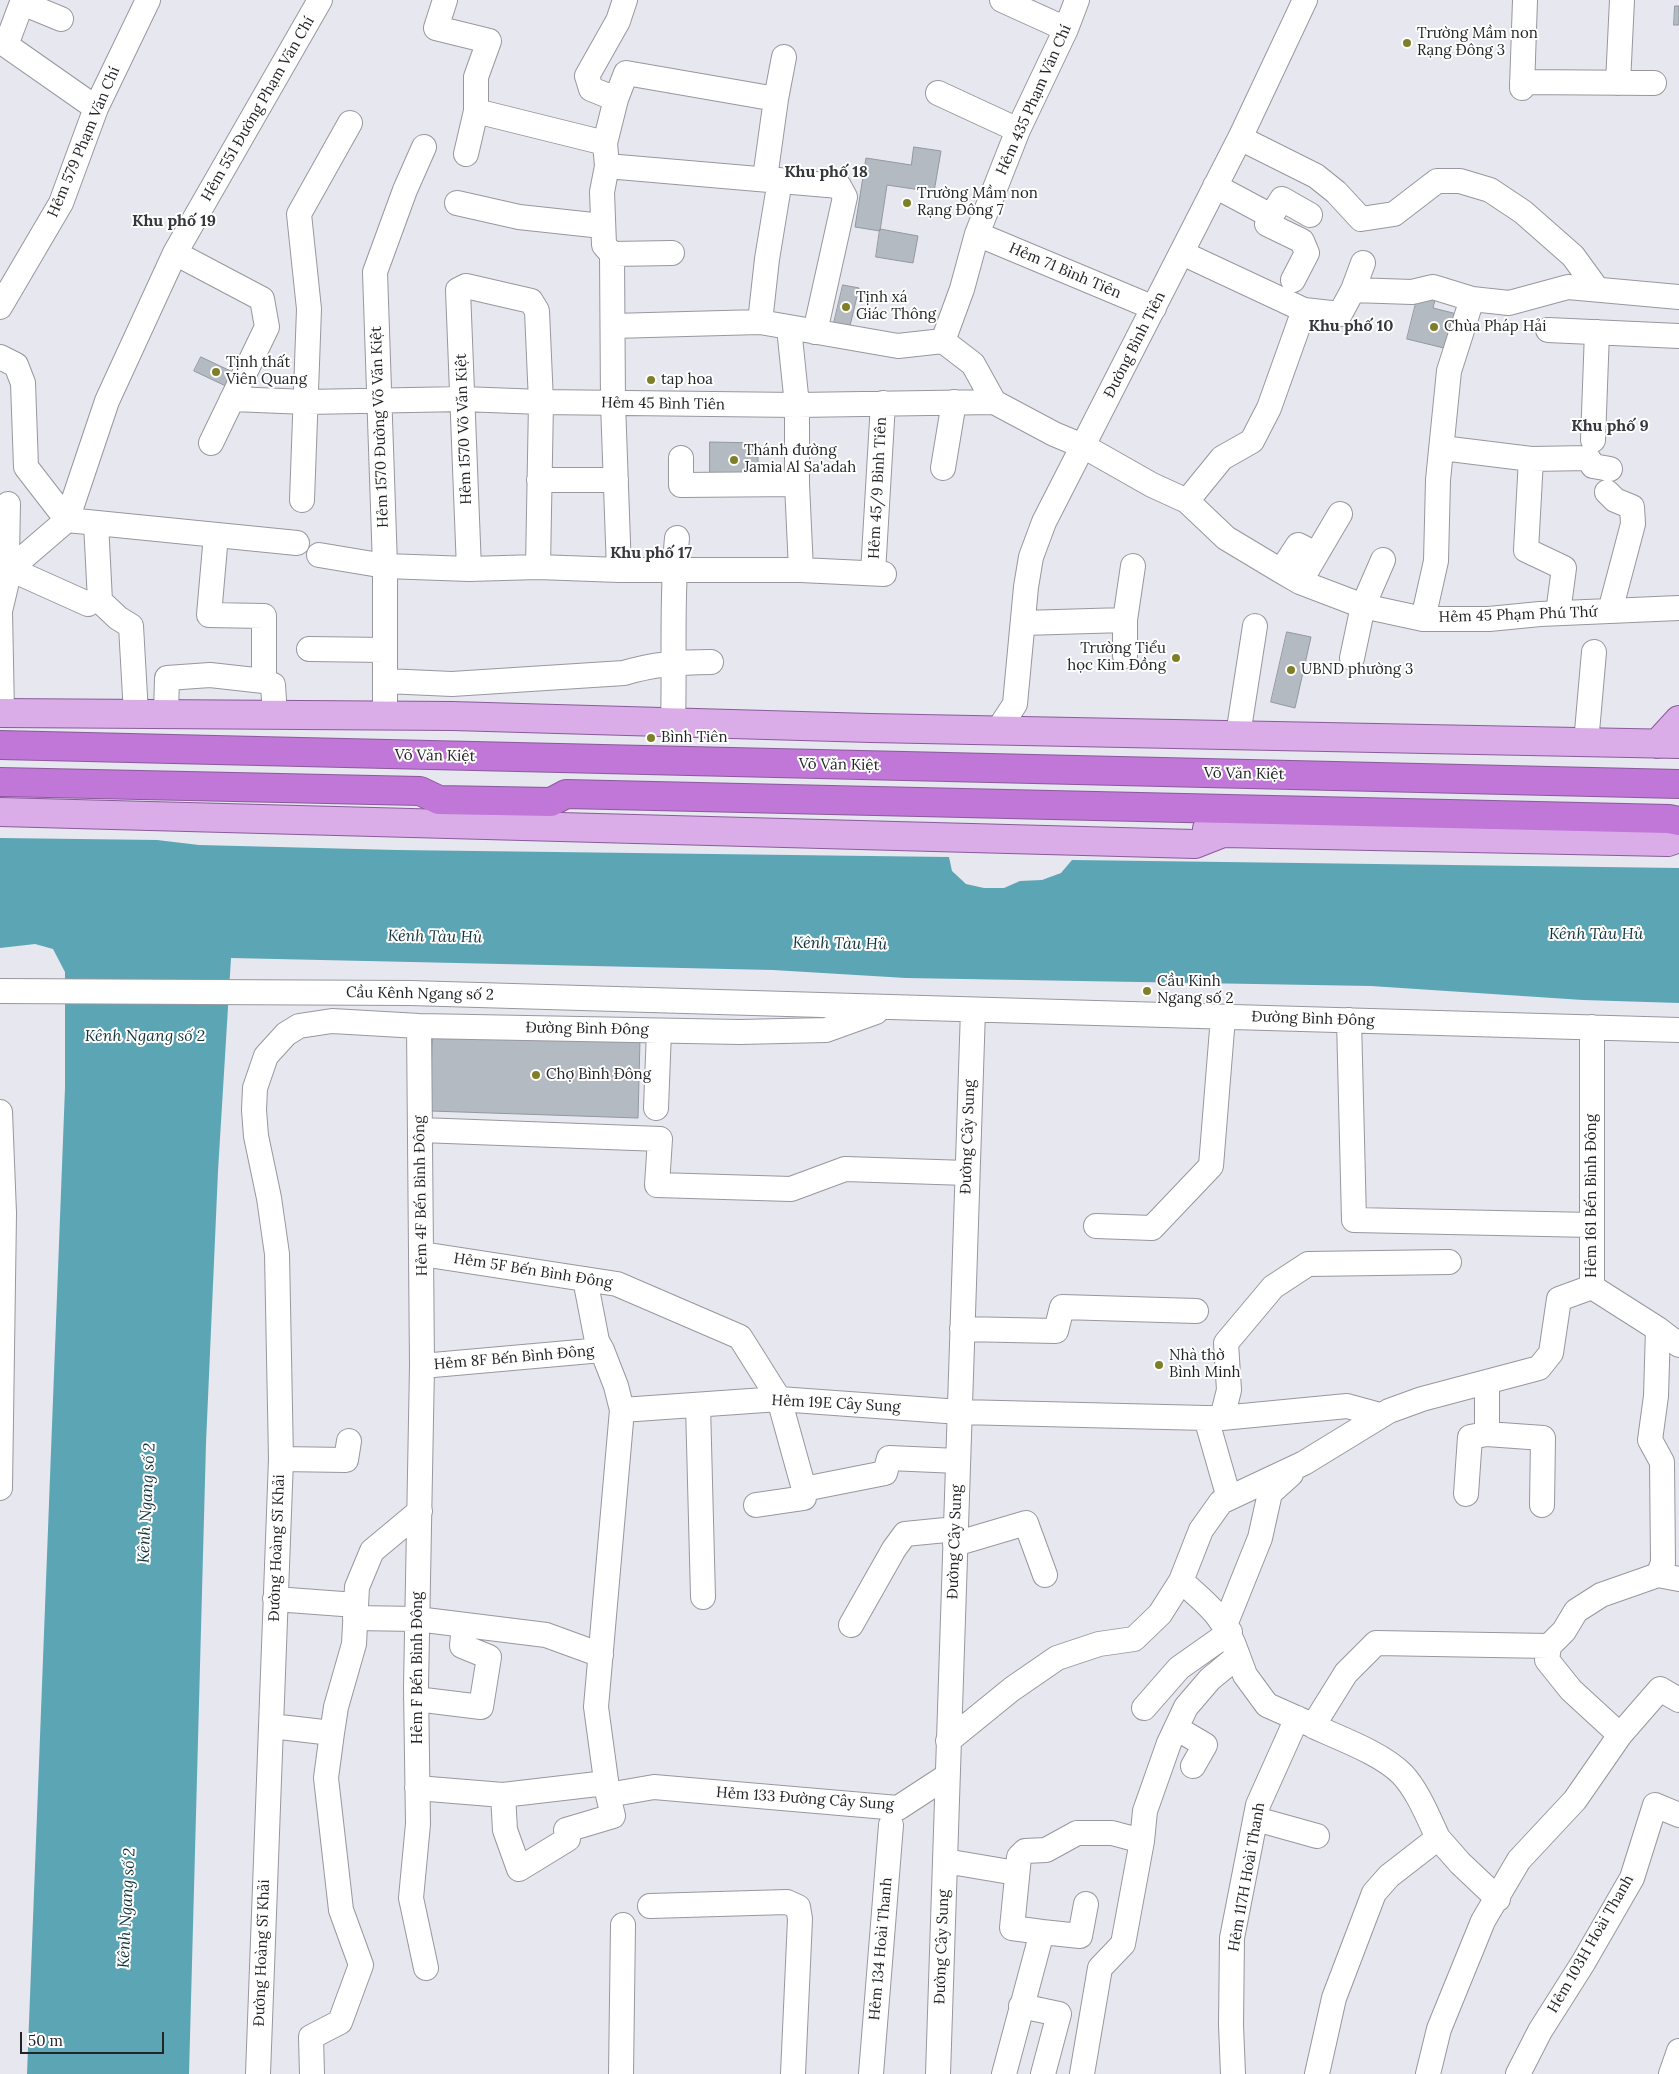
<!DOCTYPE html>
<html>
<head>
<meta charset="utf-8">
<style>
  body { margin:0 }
  #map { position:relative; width:1679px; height:2074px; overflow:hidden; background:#e6e7ef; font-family:Lora,serif }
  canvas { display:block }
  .scale { position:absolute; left:20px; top:2032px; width:144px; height:22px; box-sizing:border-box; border:2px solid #232426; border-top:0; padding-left:6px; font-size:15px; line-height:18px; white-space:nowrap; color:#232426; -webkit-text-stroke:4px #fff; paint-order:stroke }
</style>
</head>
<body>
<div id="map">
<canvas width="1679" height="2074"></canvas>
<div class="scale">50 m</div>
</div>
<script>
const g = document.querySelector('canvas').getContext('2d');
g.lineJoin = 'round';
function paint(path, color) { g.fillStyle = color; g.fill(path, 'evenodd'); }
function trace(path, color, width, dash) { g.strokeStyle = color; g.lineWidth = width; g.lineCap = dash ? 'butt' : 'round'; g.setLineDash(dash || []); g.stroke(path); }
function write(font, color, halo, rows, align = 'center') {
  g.font = font + ' Lora,serif'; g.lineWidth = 4; g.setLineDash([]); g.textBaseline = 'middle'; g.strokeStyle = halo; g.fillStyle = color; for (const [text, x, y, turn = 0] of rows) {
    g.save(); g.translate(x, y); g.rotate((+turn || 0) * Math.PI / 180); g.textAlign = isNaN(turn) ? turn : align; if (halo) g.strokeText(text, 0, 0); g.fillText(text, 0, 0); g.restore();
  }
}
paint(new Path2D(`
  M 0,838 L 157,840 L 199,845 L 397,850 L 949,857 L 952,871 L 966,884 L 984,888 L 1004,888 L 1020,881 L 1042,880 L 1061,873 L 1072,860 L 1679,868 L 1679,1003 L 1583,1000 L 1371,986 L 906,978 L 773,970 L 231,958 L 218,1171 L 206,1443 L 189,2074 L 27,2074 L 65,1088 L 65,972 L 53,949 L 35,944 L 0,948 Z`), '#5ca5b5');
const building = new Path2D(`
  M 1675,6 L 1679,6 L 1679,25 L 1674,25 Z
  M 914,147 L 941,151 L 934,192 L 887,185 L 880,231 L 855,227 L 866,158 L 911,165 Z
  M 880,229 L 918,236 L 913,263 L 876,257 Z
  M 843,285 L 859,288 L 849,330 L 833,327 Z
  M 1418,295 L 1435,300 L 1433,308 L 1461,315 L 1452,350 L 1407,339 Z
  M 201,357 L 237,374 L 230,388 L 194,371 Z
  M 710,442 L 758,443 L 758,478 L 710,478 Z
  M 1287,632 L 1311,637 L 1295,708 L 1271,702 Z
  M 433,1033 L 640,1039 L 638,1118 L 431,1111 Z`);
paint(building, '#b4bac1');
trace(building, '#92989e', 1);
const minor = new Path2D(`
  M 23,0 L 6,45 L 96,108
  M 445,0 L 436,28 L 489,41 L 476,77 L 476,111 L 466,154
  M 1002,0 L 1066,29
  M 22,3 L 61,19
  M 1522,82 L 1654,83
  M 1618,83 L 1622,0
  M 1522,88 L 1525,0
  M 938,93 L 1018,130
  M 616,99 L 591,89 L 587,76 L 618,21 L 625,0
  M 476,111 L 605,143
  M 1240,138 L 1316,176 L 1336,192 L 1361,219 L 1394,214 L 1437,181 L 1460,181 L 1490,190 L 1523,212 L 1573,256 L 1597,289
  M 607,166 L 839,186 L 845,197 L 815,332
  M 765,178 L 776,99 L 784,57
  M 1215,186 L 1271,216 L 1267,224 L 1302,241 L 1307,253 L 1293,280
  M 457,203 L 519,217 L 602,226
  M 1271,216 L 1282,199 L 1310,215
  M 977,234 L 1154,308
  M 175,253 L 262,299 L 267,327 L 211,443
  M 1182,253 L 1304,310 L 1340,314 L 1353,290 L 1363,263
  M 612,254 L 672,253
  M 1353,290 L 1412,292 L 1433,287 L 1472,299 L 1509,303 L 1568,287 L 1679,297
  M 0,307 L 61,203 L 96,108 L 148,0
  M 760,322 L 767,259 L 780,180
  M 613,326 L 760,322 L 898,346 L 943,341 L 973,364 L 994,402
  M 789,328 L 797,405 L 797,484 L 801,570
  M 1548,330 L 1679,336
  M 943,341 L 962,289 L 977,234 L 1018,130 L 1066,29 L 1077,0
  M 0,357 L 16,365 L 23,383 L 26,467 L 67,520
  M 232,399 L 307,402 L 463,399 L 541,402 L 797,405 L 994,402 L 1054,434 L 1085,447 L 1152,485 L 1187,501 L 1226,538 L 1281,571 L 1300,582 L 1363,606 L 1423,619 L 1489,619 L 1540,614 L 1679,608
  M 1593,440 L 1597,332
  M 1442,448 L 1531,459 L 1588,458 L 1593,466 L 1610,469
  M 681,458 L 681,485 L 797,484
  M 1531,459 L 1526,550 L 1564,568 L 1558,613
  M 943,468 L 954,402
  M 539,480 L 616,480
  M 1607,492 L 1615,500 L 1632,507 L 1633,524 L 1610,611
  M 302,500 L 309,309 L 299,214 L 350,123
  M 1187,501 L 1222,458 L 1252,441 L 1269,408 L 1304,310
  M 8,504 L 7,556 L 10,569 L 88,604
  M 67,520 L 107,401 L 175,253 L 320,0
  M 96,523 L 100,601 L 118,618 L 131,626 L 136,714
  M 216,535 L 209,615 L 264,616 L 264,681 L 273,685 L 275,715
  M 319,555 L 385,566 L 469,569 L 538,567 L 619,570 L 801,570 L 884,574
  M 469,569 L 458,290 L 466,286 L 531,301 L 537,311 L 541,402 L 538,567
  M 619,570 L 613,403 L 612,254 L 604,245 L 602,192 L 607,166 L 605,143 L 616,99 L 626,73 L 776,99
  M 1281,571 L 1298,545 L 1316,554
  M 873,573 L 883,403
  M 1300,582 L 1340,514
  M 1423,619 L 1436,561 L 1438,480 L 1449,371 L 1472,299
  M 1023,623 L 1125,620
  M 309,649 L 385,650
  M 1125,656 L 1125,620 L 1133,566
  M 1352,658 L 1363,606 L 1383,560
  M 385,681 L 452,684 L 624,673 C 653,664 680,662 711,662
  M 2,713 L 0,611 L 10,569 L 67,520 L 297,543
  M 166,714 L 167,678 L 210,675 L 264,681
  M 385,716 L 385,566 L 375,272 L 405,190 L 424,147
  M 673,723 C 675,661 671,599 677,538
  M 998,730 L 1015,704 L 1026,587 L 1031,557 L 1044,522 L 1240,138 L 1305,0
  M 1238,735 L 1255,626
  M 1586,743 L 1594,652
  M 0,991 L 410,993 L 1679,1030
  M 1349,1020 L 1354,1220 L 1592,1225
  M 419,1026 L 422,1366 L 416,1688 L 418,1824 L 411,1898 L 426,1968
  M 1592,1027 L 1592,1287 L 1658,1329
  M 656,1108 L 659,1031
  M 0,1112 L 4,1213 L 0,1488
  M 421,1130 L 660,1139 L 657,1185 L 791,1189 L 845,1169 L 967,1173
  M 1096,1226 L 1152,1228 L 1211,1166 L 1223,1017
  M 422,1254 L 617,1284 L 740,1337 L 779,1399 L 804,1489
  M 585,1279 L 597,1341 L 602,1350
  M 962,1329 L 1056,1331 L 1062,1307 L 1196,1311
  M 422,1366 L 602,1350 L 616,1386 L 622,1410 L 596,1707 L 608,1795 L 613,1816 L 566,1830 L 568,1839 L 519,1869 L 505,1830 L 503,1795
  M 1487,1383 L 1487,1434
  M 698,1405 L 703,1597
  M 622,1410 L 779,1399 L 960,1412 L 1206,1418
  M 1222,1418 L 1347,1406 L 1380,1415
  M 281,1459 L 346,1460 L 349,1441
  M 1466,1494 L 1470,1437 L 1487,1434 L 1543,1438 L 1542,1505
  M 1229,1498 L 1206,1418 L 1222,1418 L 1229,1390 L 1226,1343 L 1273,1287 L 1308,1264 L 1449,1262
  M 756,1505 L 804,1498 L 804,1489 L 885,1473 L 889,1458 L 958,1461
  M 955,1544 L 1026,1523 L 1045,1575
  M 1658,1575 L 1679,1579
  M 1181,1581 L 1201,1530 L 1221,1502 L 1304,1463 L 1389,1411 L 1422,1399 L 1539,1368 L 1551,1353 L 1559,1299 L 1592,1287
  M 275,1599 L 356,1605
  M 355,1618 L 417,1619 L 546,1635 L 601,1655
  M 851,1625 L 894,1549 L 905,1534 L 956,1529
  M 1225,1625 L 1260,1538 L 1270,1493 L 1291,1474
  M 1549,1646 L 1564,1631 L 1576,1611 L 1601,1595 L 1658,1575 L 1663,1563 L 1662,1462 L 1650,1440 L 1656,1396 L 1658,1329 L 1679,1345
  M 1238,1656 L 1245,1675 L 1267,1705 L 1312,1725
  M 416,1699 L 481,1707 L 489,1657 L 462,1646 L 464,1625
  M 1144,1708 L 1179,1668 L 1230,1632
  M 271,1726 L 332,1733 L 336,1707 L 354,1644 L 357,1587 L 372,1551 L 420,1511
  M 1176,1728 L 1205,1745 L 1193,1766
  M 948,1741 L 1012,1689 L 1057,1658 L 1099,1644 L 1134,1639 L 1160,1614 L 1181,1581 C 1211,1607 1225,1618 1238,1656 L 1210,1679 L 1186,1707 L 1169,1743 L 1145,1811 L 1142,1841 L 1112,1833 L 1077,1833 L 1046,1850 L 1025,1851 L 1019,1857 L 1012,1928 L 1042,1932 L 1004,2074
  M 417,1788 L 503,1795 L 606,1783
  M 608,1795 L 654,1787 L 898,1808 L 947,1776
  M 1256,1819 L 1317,1836
  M 1438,1838 L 1460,1863 L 1498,1899
  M 945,1861 L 1016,1873
  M 650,1906 L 787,1902 L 798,1907 L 800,1919 L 793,2074
  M 1042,1932 L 1080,1936 L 1086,1904
  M 1021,2006 L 1059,2014 L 1043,2074
  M 258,2074 L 281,1459 L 277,1254 L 269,1198 L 256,1136 L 254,1110 L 255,1088 L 266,1056 L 286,1034 L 299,1026 L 332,1021 L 419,1026 L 740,1032 L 826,1030 L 876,1012
  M 312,2074 L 311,2037 L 340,2022 L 361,1965 L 341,1910 L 326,1778 L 332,1733
  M 621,2074 L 623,1925
  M 871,2074 L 891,1825
  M 938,2074 L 973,1010
  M 1082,2074 L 1100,1968 L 1123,1944 L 1142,1841
  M 1233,2074 L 1231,2025 L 1232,1938 L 1258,1805 L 1297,1718
  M 1317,2074 L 1334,1998 L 1374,1893 L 1389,1876 L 1438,1838 C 1428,1817 1418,1791 1402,1774 C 1381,1753 1341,1739 1313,1726 L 1346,1673 L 1376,1643 L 1549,1646 L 1547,1660 L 1571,1690 L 1620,1735
  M 1428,2074 L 1439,2029 L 1483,1921 L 1519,1860 L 1575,1800 L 1620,1735 L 1660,1689 L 1679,1700
  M 1518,2074 L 1540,2031 L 1583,1963 L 1632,1878 L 1655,1805 L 1679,1815
  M 1671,2074 L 1679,2051`);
const major = new Path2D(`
  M 0,713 L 452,716 L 871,728 L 1679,744
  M 1657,744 L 1679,720
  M 0,812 L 1195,844 L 1223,833
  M 1207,829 L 1223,833 L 1668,842 L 1679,838`);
const highway = new Path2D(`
  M 0,745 L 1679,784
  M 0,782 L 420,791 L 439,800 L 551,802 L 566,794 L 1669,819 L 1679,821`);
trace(minor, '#97989f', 26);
trace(major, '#8a5a9a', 30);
trace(highway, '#8a5a9a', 30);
trace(minor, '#fff', 24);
trace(major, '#daade8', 28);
trace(highway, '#c177d8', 28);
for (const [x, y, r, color] of [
  [1407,43,5,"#7f7f28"],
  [907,203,5,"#7f7f28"],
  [846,307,5,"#7f7f28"],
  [1434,327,5,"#7f7f28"],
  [216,372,5,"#7f7f28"],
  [651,380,5,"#7f7f28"],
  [734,460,5,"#7f7f28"],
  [1176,658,5,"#7f7f28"],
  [1291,670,5,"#7f7f28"],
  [651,738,5,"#7f7f28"],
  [1147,991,5,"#7f7f28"],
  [536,1075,5,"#7f7f28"],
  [1159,1365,5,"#7f7f28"]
]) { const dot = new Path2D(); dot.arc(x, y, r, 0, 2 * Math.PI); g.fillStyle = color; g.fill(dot); trace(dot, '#fff', 2); }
write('15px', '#232426', '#fff', [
  ["Trường Mầm non",1417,34],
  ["Rạng Đông 3",1417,51],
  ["Trường Mầm non",917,194],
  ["Rạng Đông 7",917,211],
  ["Tịnh xá",856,298],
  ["Giác Thông",856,315],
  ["Chùa Pháp Hải",1444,327],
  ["Tịnh thất",226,363],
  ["Viên Quang",226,380],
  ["tap hoa",661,380],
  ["Thánh đường",744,451],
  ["Jamia Al Sa'adah",744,468],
  ["Trường Tiểu",1166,649,"right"],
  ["học Kim Đồng",1166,666,"right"],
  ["UBND phường 3",1301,670],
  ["Bình Tiên",661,738],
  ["Cầu Kinh",1157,982],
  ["Ngang số 2",1157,999],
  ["Chợ Bình Đông",546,1075],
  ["Nhà thờ",1169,1356],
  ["Bình Minh",1169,1373]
], 'left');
write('15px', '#232426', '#fff', [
  ["Hẻm 435 Phạm Văn Chí",1034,100,-66],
  ["Hẻm 551 Đường Phạm Văn Chí",258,109,-60],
  ["Hẻm 579 Phạm Văn Chí",84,142,-67],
  ["Hẻm 71 Bình Tiên",1065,271,23],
  ["Đường Bình Tiên",1135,345,-63],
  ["Hẻm 45 Bình Tiên",663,404,1],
  ["Hẻm 1570 Đường Võ Văn Kiệt",380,427,-92],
  ["Hẻm 1570 Võ Văn Kiệt",464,429,-92],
  ["Hẻm 45/9 Bình Tiên",878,488,-87],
  ["Hẻm 45 Phạm Phú Thứ",1518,615,-2],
  ["Võ Văn Kiệt",435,756,1],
  ["Võ Văn Kiệt",839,765,1],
  ["Võ Văn Kiệt",1244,774,1],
  ["Cầu Kênh Ngang số 2",420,994,1],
  ["Đường Bình Đông",1313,1019,2],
  ["Đường Bình Đông",587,1029,1],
  ["Đường Cây Sung",968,1137,-88],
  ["Hẻm 4F Bến Bình Đông",421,1196,-91],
  ["Hẻm 161 Bến Bình Đông",1592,1196,-90],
  ["Hẻm 5F Bến Bình Đông",533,1271,9],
  ["Hẻm 8F Bến Bình Đông",514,1358,-5],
  ["Hẻm 19E Cây Sung",836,1404,3],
  ["Đường Cây Sung",955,1542,-88],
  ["Đường Hoàng Sĩ Khải",277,1548,-88],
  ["Hẻm F Bến Bình Đông",418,1668,-90],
  ["Hẻm 133 Đường Cây Sung",805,1799,4],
  ["Hẻm 117H Hoài Thanh",1247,1877,-80],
  ["Hẻm 103H Hoài Thanh",1591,1944,-60],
  ["Đường Cây Sung",942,1947,-88],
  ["Hẻm 134 Hoài Thanh",881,1949,-85],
  ["Đường Hoàng Sĩ Khải",262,1953,-88]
]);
write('bold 16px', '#36373d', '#fff', [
  ["Khu phố 18",826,172],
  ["Khu phố 19",174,221],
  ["Khu phố 10",1351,326],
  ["Khu phố 9",1610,426],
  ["Khu phố 17",651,553]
]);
write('italic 16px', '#10343b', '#fff', [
  ["Kênh Tàu Hủ",1596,934],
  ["Kênh Tàu Hủ",435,937,1],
  ["Kênh Tàu Hủ",840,944,1],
  ["Kênh Ngang số 2",145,1036],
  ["Kênh Ngang số 2",147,1503,-87],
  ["Kênh Ngang số 2",127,1908,-87]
]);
</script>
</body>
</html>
